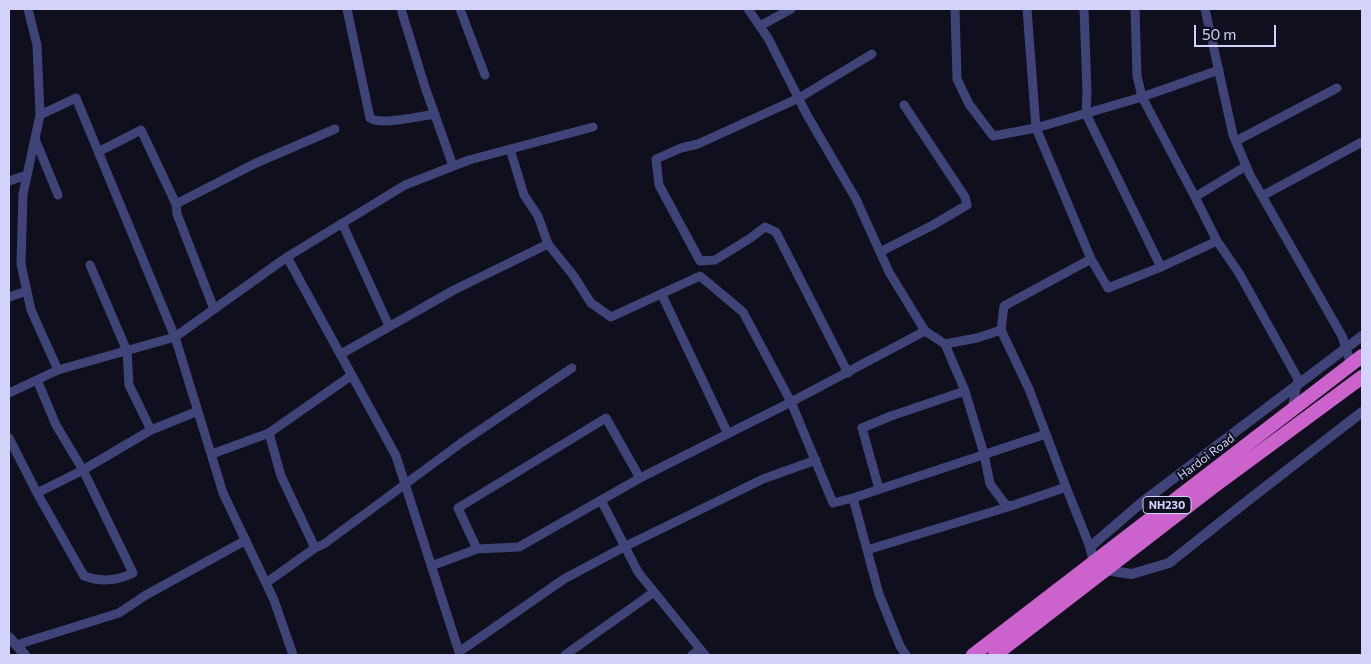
<!DOCTYPE html>
<html>
<head>
<meta charset="utf-8">
<style>
  body { margin:0 }
  #map { position:relative; width:1371px; height:664px; overflow:hidden; background:#100f1e; font-family:Commissioner,sans-serif }
  canvas { display:block }
  .frame { position:absolute; inset:0; border:10px solid #d3d2f9; pointer-events:none }
  .scale { position:absolute; left:1194px; top:25px; width:82px; height:22px; box-sizing:border-box; border:2px solid #d3d2f9; border-top:0; padding-left:6px; font-size:15px; line-height:18px; white-space:nowrap; color:#d3d2f9; -webkit-text-stroke:4px #100f1e; paint-order:stroke }
</style>
</head>
<body>
<div id="map">
<canvas width="1371" height="664"></canvas>
<div class="frame"></div>
<div class="scale">50 m</div>
</div>
<script>
const g = document.querySelector('canvas').getContext('2d');
g.lineJoin = 'round';
function trace(path, color, width, dash) { g.strokeStyle = color; g.lineWidth = width; g.lineCap = dash ? 'butt' : 'round'; g.setLineDash(dash || []); g.stroke(path); }
function write(font, color, halo, rows, align = 'center') {
  g.font = font + ' Commissioner,sans-serif'; g.lineWidth = 4; g.setLineDash([]); g.textBaseline = 'middle'; g.strokeStyle = halo; g.fillStyle = color; for (const [text, x, y, turn = 0] of rows) {
    g.save(); g.translate(x, y); g.rotate((+turn || 0) * Math.PI / 180); g.textAlign = isNaN(turn) ? turn : align; if (halo) g.strokeText(text, 0, 0); g.fillText(text, 0, 0); g.restore();
  }
}
trace(new Path2D(`
  M 347,9 L 370,118 C 380,126 421,116 435,114
  M 401,9 L 425,87 L 453,166
  M 460,9 L 485,75
  M 955,9 L 957,79 L 969,104 L 993,136 L 1036,128 L 1091,259
  M 1027,9 L 1036,128 L 1142,97 L 1219,70
  M 1135,9 L 1137,76 L 1142,97 L 1195,197
  M 1205,9 L 1233,135 L 1250,175 L 1342,336 L 1351,364
  M 760,26 L 791,9
  M 40,115 L 76,98 L 175,337 L 223,493 L 274,600 L 293,655
  M 35,139 L 58,195
  M 1236,141 L 1337,88
  M 510,149 L 524,195 L 538,216 L 548,244 L 573,275 L 591,303 L 611,317 L 700,276 L 743,312 L 791,402 L 833,503 L 853,498 L 879,594 L 900,646 L 906,655
  M 98,152 L 141,130 L 176,204 L 177,214 L 214,309
  M 9,181 L 27,175
  M 1262,196 L 1362,142
  M 176,204 L 256,163 L 335,129
  M 342,223 L 389,326
  M 1217,241 L 1239,273 L 1298,379 L 1292,409
  M 880,252 L 933,225 L 967,205 L 965,197 L 904,105
  M 287,257 L 405,185 L 469,160 L 593,127
  M 90,265 L 127,351 L 129,385 L 151,430
  M 1161,267 L 1217,241 L 1195,197 L 1246,166
  M 662,295 L 728,434
  M 9,297 L 27,291
  M 1001,330 L 1004,306 L 1091,259 L 1108,288 L 1161,267 L 1086,114 L 1087,92 L 1084,9
  M 925,331 L 945,344 L 977,338 L 1001,330 L 1029,389 L 1066,487 L 1090,547
  M 945,344 L 965,391 L 984,454 L 990,484 L 1005,504 L 1011,506 L 1066,487
  M 341,354 L 454,290 L 548,244
  M 58,370 L 175,337 L 287,257 L 396,456 L 460,655
  M 848,373 L 776,232 L 765,227 L 749,239 L 715,260 L 700,261 L 659,185 L 656,159 L 681,148 L 698,144 L 799,98 L 872,54
  M 9,393 L 58,370 L 31,310 L 21,264 L 23,194 L 40,115 L 37,45 L 28,9
  M 269,433 L 281,476 L 315,548
  M 9,438 L 37,493 L 84,576 C 100,582 117,581 133,573 L 83,470 L 56,425 L 37,380
  M 212,454 L 269,433 L 352,375
  M 879,489 L 862,428 L 891,416 L 965,391
  M 37,493 L 83,470 L 151,430 L 198,411
  M 853,498 L 1046,434
  M 601,500 L 638,572 L 705,655
  M 477,549 L 458,508 L 606,418 L 640,478
  M 867,550 L 1011,506
  M 431,566 L 477,549 L 519,547 L 640,478 L 791,402 L 925,331 L 889,272 L 856,199 L 807,115 L 768,38 L 748,9
  M 266,583 L 315,548 L 324,544 L 461,443 L 572,368
  M 16,645 L 119,613 L 146,595 L 246,540
  M 459,652 L 564,579 L 624,547 L 763,479 L 816,460
  M 565,655 L 654,592
  M 692,655 L 700,649`), '#404377', 9);
trace(new Path2D(`
  M 1094,561 L 1090,547 L 1141,503 L 1362,336
  M 1105,570 L 1132,574 L 1169,563 L 1246,502 L 1362,412
  M 9,637 L 25,655`), '#404377', 10);
trace(new Path2D(`
  M 973,655 L 1362,356
  M 995,655 L 1213,487 L 1362,377`), '#cc62cc', 14);
for (const [x, y, w] of [
  [1167,505,48]
]) { const box = new Path2D(); box.roundRect(x - w / 2, y - 8.5, w, 17, 4); g.fillStyle = '#100f1e'; g.fill(box); trace(box, '#d3d2f9', 1); }
write('bold 11px', '#d3d2f9', null, [
  ["NH230",1167,505]
]);
write('12px', '#d3d2f9', '#100f1e', [
  ["Hardoi Road",1206,457,-37]
]);
</script>
</body>
</html>
